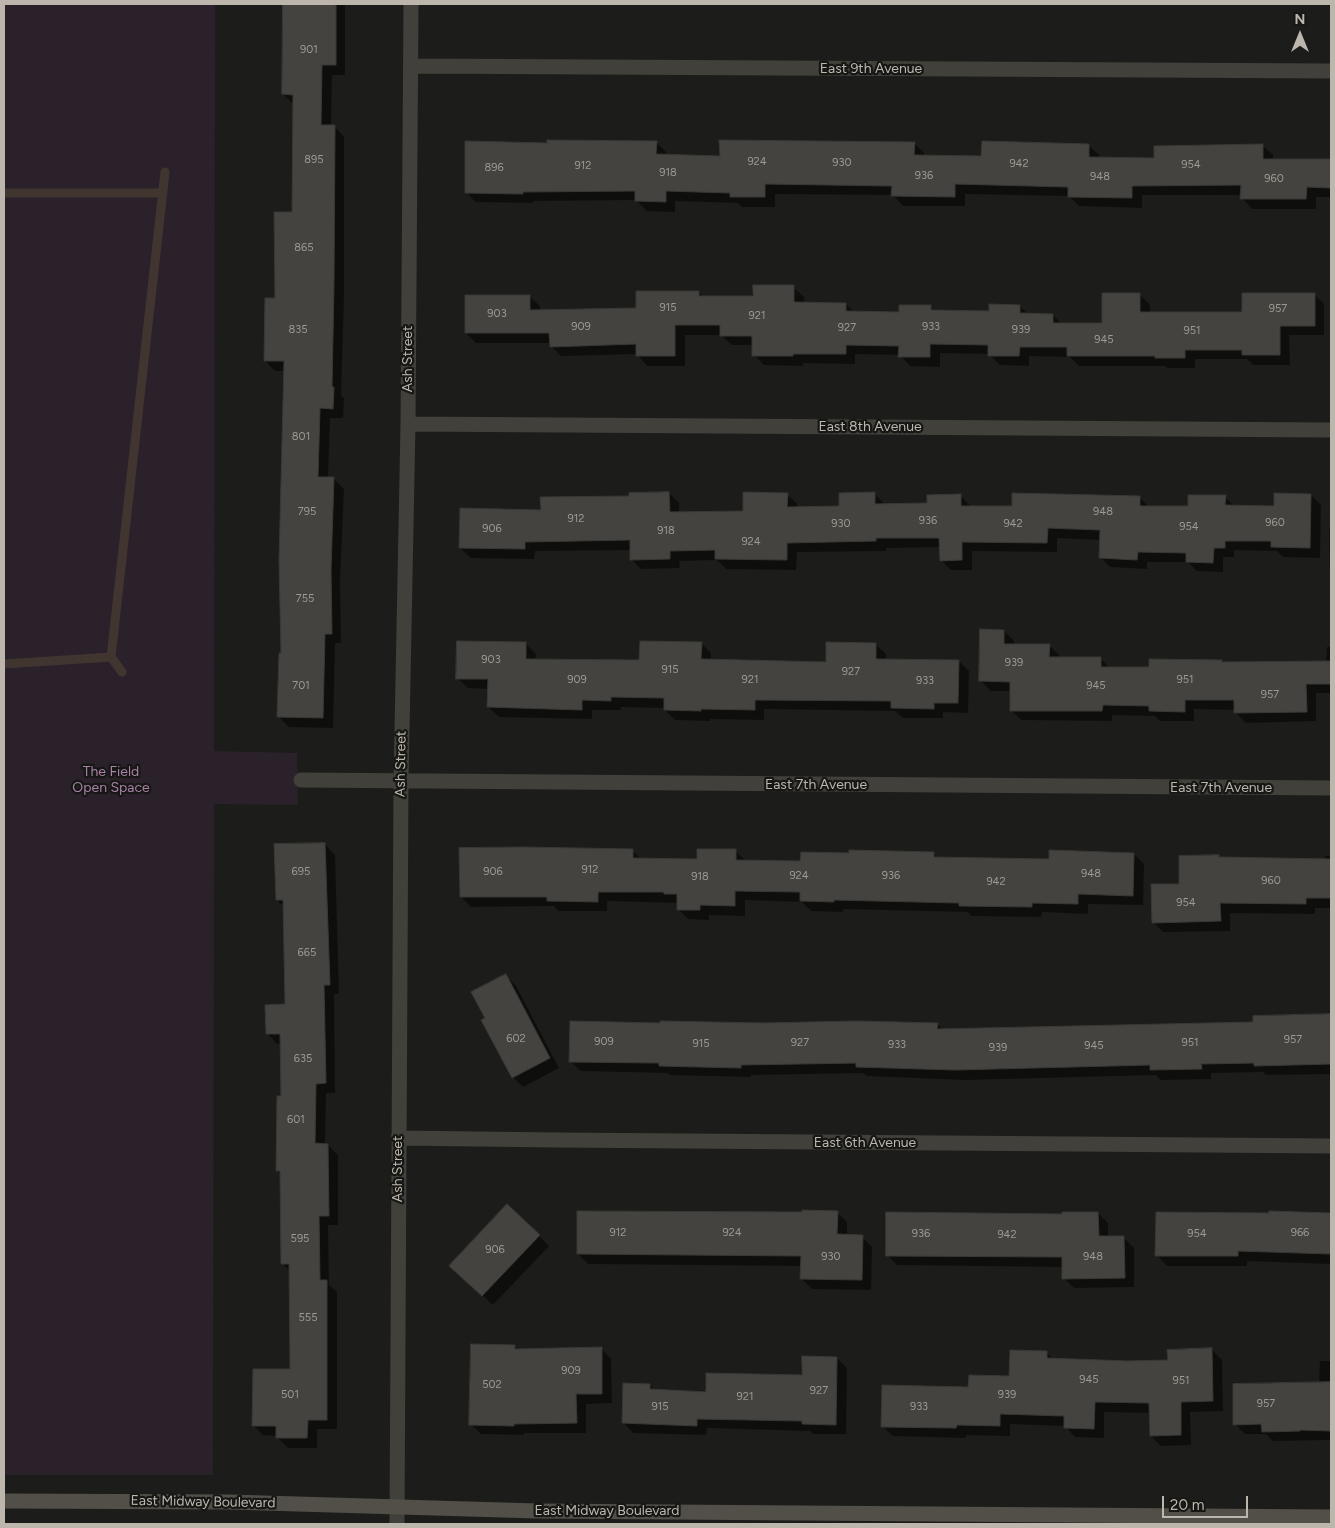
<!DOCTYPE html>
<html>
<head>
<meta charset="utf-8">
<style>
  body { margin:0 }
  #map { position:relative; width:1335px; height:1528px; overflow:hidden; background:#1c1c1a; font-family:Figtree,sans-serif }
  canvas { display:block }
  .frame { position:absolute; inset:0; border:5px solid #bcb6ac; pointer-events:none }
  .north { position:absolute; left:1275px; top:10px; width:50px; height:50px; -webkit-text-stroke:4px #171715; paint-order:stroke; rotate:0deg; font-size:14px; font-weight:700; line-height:20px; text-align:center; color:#bcb6ac }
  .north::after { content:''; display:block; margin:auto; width:18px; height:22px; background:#bcb6ac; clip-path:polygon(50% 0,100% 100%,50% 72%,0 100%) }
  .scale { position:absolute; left:1162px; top:1496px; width:86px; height:22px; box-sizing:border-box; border:2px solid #bcb6ac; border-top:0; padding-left:6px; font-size:15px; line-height:18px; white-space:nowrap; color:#bcb6ac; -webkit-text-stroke:4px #171715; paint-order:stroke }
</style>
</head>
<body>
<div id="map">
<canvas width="1335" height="1528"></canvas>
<div class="frame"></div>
<div class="north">N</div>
<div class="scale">20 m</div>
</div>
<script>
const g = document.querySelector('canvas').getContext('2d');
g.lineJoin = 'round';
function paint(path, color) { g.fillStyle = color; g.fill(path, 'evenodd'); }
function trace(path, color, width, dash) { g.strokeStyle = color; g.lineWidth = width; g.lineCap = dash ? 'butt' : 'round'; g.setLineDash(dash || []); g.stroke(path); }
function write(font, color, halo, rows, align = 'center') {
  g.font = font + ' Figtree,sans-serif'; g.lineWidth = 4.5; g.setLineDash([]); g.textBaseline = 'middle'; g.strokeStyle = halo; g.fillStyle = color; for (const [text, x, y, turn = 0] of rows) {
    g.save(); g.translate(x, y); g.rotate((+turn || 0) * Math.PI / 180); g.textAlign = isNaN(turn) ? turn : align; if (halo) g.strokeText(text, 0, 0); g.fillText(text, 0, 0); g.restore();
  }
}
paint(new Path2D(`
  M 4,4 L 215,4 L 214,751 L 297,753 L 298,805 L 214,804 L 213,1475 L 4,1475 Z`), '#2b212a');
paint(new Path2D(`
  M 284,4 L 345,4 L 345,75 L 332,75 L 331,126 L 334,126 L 344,137 L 344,295 L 341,396 L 344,398 L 343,418 L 330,418 L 328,478 L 333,478 L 344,489 L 340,581 L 341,643 L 335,643 L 333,728 L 289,727 L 279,717 L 282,654 L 285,371 L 275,371 L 265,361 L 294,213 L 293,104 L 283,94 Z
  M 656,142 L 666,152 L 666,156 L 721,157 L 914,143 L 924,153 L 924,157 L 982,157 L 1088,145 L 1099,155 L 1099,158 L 1156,160 L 1262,145 L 1273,155 L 1273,160 L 1331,160 L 1331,197 L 1316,197 L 1316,209 L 1252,209 L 1242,198 L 1242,195 L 1142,195 L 1142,208 L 1079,206 L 1069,196 L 965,194 L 965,206 L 903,206 L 893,195 L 775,194 L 775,207 L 742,207 L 738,203 L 675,201 L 675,212 L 647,211 L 636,200 L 533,201 L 533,203 L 476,202 L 466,192 L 549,144 Z
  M 793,287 L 804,297 L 804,303 L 846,304 L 855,313 L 900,313 L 930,306 L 935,312 L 990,312 L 1020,306 L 1029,315 L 1053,315 L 1062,324 L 1104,324 L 1140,295 L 1150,305 L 1150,313 L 1243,313 L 1314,294 L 1324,304 L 1324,335 L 1289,335 L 1290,365 L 1253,365 L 1247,359 L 1195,359 L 1195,368 L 1167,368 L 1165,366 L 1079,366 L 1070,357 L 1029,356 L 1029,366 L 1000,365 L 989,354 L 940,353 L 940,367 L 910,366 L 900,355 L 855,354 L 855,364 L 803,363 L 803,366 L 764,365 L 754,355 L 754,345 L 732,345 L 721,335 L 685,335 L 685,366 L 647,366 L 637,354 L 561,356 L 551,346 L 551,343 L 476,343 L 466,333 L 529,296 L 540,306 L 540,311 L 637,309 L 699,292 L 704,298 L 754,298 Z
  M 1330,328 L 1331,328 L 1331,360 L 1330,359 Z
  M 669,493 L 679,503 L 679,513 L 744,512 L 787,494 L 797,504 L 797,508 L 840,507 L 874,493 L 885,505 L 928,504 L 961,496 L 971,507 L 1013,508 L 1139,497 L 1149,507 L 1189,508 L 1225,497 L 1235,507 L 1275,507 L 1311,495 L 1321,505 L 1320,558 L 1283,557 L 1277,551 L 1234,550 L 1234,557 L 1223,557 L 1223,572 L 1197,571 L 1188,562 L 1147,562 L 1147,569 L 1110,567 L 1100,557 L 1101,540 L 1057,538 L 1057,552 L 972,551 L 972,570 L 951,570 L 941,560 L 941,547 L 886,548 L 886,551 L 797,552 L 796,570 L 726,569 L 717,560 L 679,561 L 680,568 L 641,569 L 631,559 L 631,550 L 535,551 L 534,559 L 471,558 L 460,548 L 542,511 L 630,497 Z
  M 1329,529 L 1331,529 L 1331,572 L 1330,571 Z
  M 1004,631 L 1014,641 L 1014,645 L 1049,645 L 1059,655 L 1059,658 L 1101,659 L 1110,668 L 1150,668 L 1223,664 L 1326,662 L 1327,647 L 1331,647 L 1331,693 L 1316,693 L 1316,721 L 1246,723 L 1236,713 L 1236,710 L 1194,709 L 1194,721 L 1160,721 L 1155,716 L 1112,715 L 1112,721 L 1021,720 L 1011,710 L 1011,691 L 991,691 L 981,681 Z
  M 525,643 L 536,654 L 535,660 L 641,662 L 701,643 L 711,653 L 711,661 L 827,663 L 875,644 L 886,654 L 886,660 L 959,661 L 969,671 L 968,713 L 943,712 L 943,718 L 903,718 L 895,711 L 764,709 L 764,720 L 710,719 L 710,721 L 675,720 L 665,710 L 665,708 L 621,707 L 621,710 L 592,710 L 592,719 L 499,717 L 488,707 L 489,689 L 468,688 L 457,678 Z
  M 325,844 L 335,855 L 339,994 L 334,994 L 335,1093 L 326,1093 L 325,1145 L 328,1145 L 338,1155 L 338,1225 L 328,1225 L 329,1285 L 337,1292 L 337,1429 L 317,1429 L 317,1448 L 288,1448 L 278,1438 L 278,1436 L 263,1435 L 253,1425 L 291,1370 L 290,1271 L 282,1263 L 282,1175 L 277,1171 L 282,1097 L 281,1044 L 277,1044 L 267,1033 L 286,1006 L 285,908 L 277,900 Z
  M 633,851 L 642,860 L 698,861 L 735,851 L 746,861 L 801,862 L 933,853 L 938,858 L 1050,861 L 1134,854 L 1144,864 L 1143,905 L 1088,904 L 1088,914 L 1042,912 L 1041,917 L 971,916 L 968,912 L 843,909 L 843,912 L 811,911 L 802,902 L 745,900 L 745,916 L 709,915 L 709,920 L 688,919 L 678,909 L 678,903 L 607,901 L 607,911 L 558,911 L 554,906 L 471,907 L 461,897 Z
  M 1219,856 L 1221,858 L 1325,860 L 1325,856 L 1331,856 L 1331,908 L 1315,908 L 1315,914 L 1230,913 L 1230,931 L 1163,932 L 1153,922 L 1181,885 Z
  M 506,976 L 516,986 L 559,1068 L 523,1087 L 513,1077 L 486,1019 Z
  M 1331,1016 L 1331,1074 L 1266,1075 L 1263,1072 L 1211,1073 L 1211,1079 L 1161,1080 L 1156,1075 L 966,1080 L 867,1076 L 863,1073 L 751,1075 L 751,1077 L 670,1075 L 668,1073 L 581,1071 L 570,1061 L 762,1024 L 937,1024 L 943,1030 L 1255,1023 L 1255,1017 Z
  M 837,1212 L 847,1222 L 847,1236 L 862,1237 L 872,1247 L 871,1290 L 812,1289 L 802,1279 L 802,1266 L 588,1264 L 578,1254 Z
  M 1270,1212 L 1331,1214 L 1331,1264 L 1247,1261 L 1247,1266 L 1167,1266 L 1157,1255 L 1270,1214 Z
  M 1098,1213 L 1108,1223 L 1108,1238 L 1124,1238 L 1134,1248 L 1134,1287 L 1074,1288 L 1064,1278 L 1064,1267 L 897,1265 L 887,1255 L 1063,1215 Z
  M 539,1236 L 549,1246 L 493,1305 L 461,1276 Z
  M 515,1346 L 519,1350 L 601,1348 L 611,1359 L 612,1403 L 586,1404 L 586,1433 L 524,1433 L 524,1435 L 481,1434 L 471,1424 Z
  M 1211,1349 L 1222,1360 L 1223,1411 L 1190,1412 L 1191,1445 L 1161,1446 L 1151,1436 L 1150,1413 L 1104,1412 L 1104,1438 L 1075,1437 L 1065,1426 L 1010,1424 L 1010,1436 L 966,1435 L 966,1438 L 893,1436 L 882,1426 L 970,1388 L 1010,1377 L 1047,1353 L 1054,1360 L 1127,1362 L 1169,1361 Z
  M 837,1358 L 847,1368 L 846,1434 L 813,1434 L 810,1431 L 707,1428 L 706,1435 L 633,1433 L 623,1422 L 650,1385 L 656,1391 L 707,1393 L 804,1377 Z
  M 1320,1361 L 1331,1361 L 1331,1440 L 1273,1441 L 1266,1434 L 1245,1434 L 1235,1424 L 1319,1383 Z`), '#0007');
trace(new Path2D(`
  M 4,193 L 163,193
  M 111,657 L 122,672
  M 4,664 L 111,657 L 165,172`), '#41362f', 9);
const building = new Path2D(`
  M 283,4 L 336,4 L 336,65 L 322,65 L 321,125 L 335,125 L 334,284 L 332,387 L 334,387 L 333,409 L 320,408 L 318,477 L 334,477 L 331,570 L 332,634 L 325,634 L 323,718 L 277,717 L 279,653 L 281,653 L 279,561 L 284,361 L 264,361 L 265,298 L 275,298 L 274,212 L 292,212 L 293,95 L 282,94 Z
  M 547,140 L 657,141 L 656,154 L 720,156 L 719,140 L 915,142 L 914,155 L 981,156 L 982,141 L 1089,144 L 1089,157 L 1154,158 L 1154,146 L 1263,144 L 1263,159 L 1331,159 L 1331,188 L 1307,187 L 1306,199 L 1240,199 L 1241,185 L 1132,186 L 1132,198 L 1068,197 L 1068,187 L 955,184 L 955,197 L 891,196 L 892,186 L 765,184 L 765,197 L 730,197 L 730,193 L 666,191 L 666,202 L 635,201 L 635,191 L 523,192 L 523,194 L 465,193 L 465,141 L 547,143 Z
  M 753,285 L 794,285 L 794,302 L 846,303 L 846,311 L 899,312 L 899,305 L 931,305 L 931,310 L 989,311 L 989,304 L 1020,305 L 1020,313 L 1053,314 L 1053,323 L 1102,323 L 1102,293 L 1140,293 L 1140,312 L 1242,312 L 1242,293 L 1315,293 L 1315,326 L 1280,326 L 1280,355 L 1242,355 L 1242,350 L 1185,350 L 1185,358 L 1155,358 L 1155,356 L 1067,356 L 1067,347 L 1020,347 L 1019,356 L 988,356 L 988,345 L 930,344 L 930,357 L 898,357 L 899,346 L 846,345 L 846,354 L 793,354 L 793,356 L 752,356 L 752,336 L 720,336 L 720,325 L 675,325 L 675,356 L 636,356 L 636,344 L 550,347 L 549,333 L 465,333 L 465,295 L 530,295 L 530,310 L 636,308 L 636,291 L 699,291 L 699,296 L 753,296 Z
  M 669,492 L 670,512 L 743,511 L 743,492 L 788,493 L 787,507 L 839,506 L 839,493 L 875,492 L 875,504 L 927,503 L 927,495 L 961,494 L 961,506 L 1012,506 L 1012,493 L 1140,496 L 1140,506 L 1188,506 L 1188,495 L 1226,495 L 1225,505 L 1274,506 L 1274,493 L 1311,494 L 1310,548 L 1271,547 L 1271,541 L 1225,541 L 1225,548 L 1214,548 L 1213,563 L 1186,562 L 1186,553 L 1138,552 L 1137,560 L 1099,558 L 1100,530 L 1048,528 L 1047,543 L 962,542 L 962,560 L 940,561 L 939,538 L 876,538 L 876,541 L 787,543 L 787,560 L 715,559 L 715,550 L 670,551 L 670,559 L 630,560 L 630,540 L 525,542 L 525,549 L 459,548 L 460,508 L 541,510 L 540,497 L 629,496 L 629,493 Z
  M 980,629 L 1004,630 L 1004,644 L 1050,644 L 1049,657 L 1101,657 L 1101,667 L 1149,667 L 1149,659 L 1222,660 L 1222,662 L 1331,661 L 1331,684 L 1306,684 L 1307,712 L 1234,713 L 1234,700 L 1185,700 L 1185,712 L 1149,711 L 1149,706 L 1103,705 L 1102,711 L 1010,711 L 1010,682 L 979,681 Z
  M 457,641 L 526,642 L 526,659 L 639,660 L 640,641 L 702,642 L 701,659 L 826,662 L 826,642 L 876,643 L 876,659 L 959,660 L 958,703 L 934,703 L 934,709 L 891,708 L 891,701 L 755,700 L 755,710 L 701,709 L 701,711 L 664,710 L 664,698 L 611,697 L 611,701 L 582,700 L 582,710 L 487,707 L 488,679 L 456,679 Z
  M 325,843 L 330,985 L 324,985 L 326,1083 L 316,1084 L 315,1143 L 328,1144 L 329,1216 L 319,1216 L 320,1280 L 327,1280 L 327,1420 L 308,1420 L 307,1438 L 276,1438 L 276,1426 L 252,1426 L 253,1369 L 290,1369 L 289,1264 L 281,1264 L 280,1171 L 276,1171 L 277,1096 L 281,1096 L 280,1034 L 266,1034 L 265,1005 L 285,1004 L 283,900 L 276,900 L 274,844 Z
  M 522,847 L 633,849 L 633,858 L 697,859 L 697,849 L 736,849 L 736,860 L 800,861 L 801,852 L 849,853 L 849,850 L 934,852 L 934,857 L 1049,859 L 1049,850 L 1134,853 L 1133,896 L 1078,894 L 1078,904 L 1032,903 L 1032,907 L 959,906 L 959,903 L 834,900 L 834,902 L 800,901 L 800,892 L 735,891 L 735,906 L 700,905 L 700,910 L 677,910 L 677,894 L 664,894 L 664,892 L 598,892 L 598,902 L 547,901 L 547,897 L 460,897 L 459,848 Z
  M 1219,855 L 1219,857 L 1331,859 L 1331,898 L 1306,898 L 1306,904 L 1220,903 L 1221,921 L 1152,923 L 1151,884 L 1179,884 L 1179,856 Z
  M 506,974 L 550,1058 L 512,1078 L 481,1020 L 485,1018 L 471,992 Z
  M 1331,1014 L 1331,1064 L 1254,1066 L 1254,1063 L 1201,1064 L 1202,1069 L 1150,1070 L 1150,1065 L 955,1070 L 856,1067 L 856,1063 L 741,1065 L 741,1068 L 659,1066 L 659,1063 L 569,1062 L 570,1021 L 660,1023 L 660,1021 L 762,1023 L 857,1021 L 938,1023 L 937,1029 L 1253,1022 L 1253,1016 Z
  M 507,1204 L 540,1235 L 482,1296 L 449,1266 Z
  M 802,1210 L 838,1211 L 837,1234 L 863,1235 L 862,1280 L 800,1279 L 801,1256 L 577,1254 L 577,1211 L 802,1212 Z
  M 1269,1211 L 1331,1213 L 1331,1254 L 1238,1251 L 1238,1256 L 1155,1256 L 1156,1212 L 1269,1213 Z
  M 886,1212 L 1062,1214 L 1062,1212 L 1098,1212 L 1099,1236 L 1124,1236 L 1125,1278 L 1062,1279 L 1062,1257 L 886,1256 Z
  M 471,1344 L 515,1345 L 515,1349 L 602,1347 L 602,1394 L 576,1394 L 577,1423 L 514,1424 L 514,1426 L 469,1425 Z
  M 1212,1348 L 1213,1401 L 1181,1402 L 1181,1435 L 1150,1436 L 1149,1403 L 1095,1402 L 1094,1429 L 1064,1428 L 1064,1416 L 1000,1414 L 1000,1426 L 957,1425 L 956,1428 L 881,1427 L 882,1385 L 968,1387 L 969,1375 L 1009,1376 L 1010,1350 L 1047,1351 L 1047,1358 L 1127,1361 L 1168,1360 L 1167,1350 Z
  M 802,1356 L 837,1357 L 836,1425 L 802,1424 L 802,1421 L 697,1419 L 697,1426 L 622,1423 L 623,1383 L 650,1384 L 650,1389 L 706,1392 L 706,1373 L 802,1375 Z
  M 1331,1382 L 1331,1431 L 1300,1430 L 1300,1431 L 1262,1432 L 1261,1424 L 1233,1425 L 1233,1384 Z`);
paint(building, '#44433f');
trace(building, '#383834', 1);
trace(new Path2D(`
  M 411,66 L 1331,71
  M 408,424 L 1331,430
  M 301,780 L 1331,788
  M 398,1138 L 557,1140 L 1331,1146
  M 397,1524 L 401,782 L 408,424 L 411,4`), '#41403a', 15);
trace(new Path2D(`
  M 4,1501 L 229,1502 L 537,1511 L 1331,1517`), '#514f48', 15);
write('11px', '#9e9991', null, [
  ["901",309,50],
  ["895",314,160],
  ["924",757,162],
  ["930",842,163],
  ["942",1019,164],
  ["954",1191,165],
  ["912",583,166],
  ["896",494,168],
  ["918",668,173],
  ["936",924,176],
  ["948",1100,177],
  ["960",1274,179],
  ["865",304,248],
  ["915",668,308],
  ["957",1278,309],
  ["903",497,314],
  ["921",757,316],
  ["909",581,327],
  ["933",931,327],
  ["927",847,328],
  ["835",298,330],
  ["939",1021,330],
  ["951",1192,331],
  ["945",1104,340],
  ["801",301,437],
  ["795",307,512],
  ["948",1103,512],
  ["912",576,519],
  ["936",928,521],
  ["960",1275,523],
  ["930",841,524],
  ["942",1013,524],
  ["954",1189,527],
  ["906",492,529],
  ["918",666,531],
  ["924",751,542],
  ["755",305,599],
  ["903",491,660],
  ["939",1014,663],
  ["915",670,670],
  ["927",851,672],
  ["909",577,680],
  ["921",750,680],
  ["951",1185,680],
  ["933",925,681],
  ["701",301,686],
  ["945",1096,686],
  ["957",1270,695],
  ["912",590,870],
  ["695",301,872],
  ["906",493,872],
  ["948",1091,874],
  ["924",799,876],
  ["936",891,876],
  ["918",700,877],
  ["960",1271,881],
  ["942",996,882],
  ["954",1186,903],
  ["665",307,953],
  ["602",516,1039],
  ["957",1293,1040],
  ["909",604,1042],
  ["927",800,1043],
  ["951",1190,1043],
  ["915",701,1044],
  ["933",897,1045],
  ["945",1094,1046],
  ["939",998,1048],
  ["635",303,1059],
  ["601",296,1120],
  ["912",618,1233],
  ["924",732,1233],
  ["966",1300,1233],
  ["936",921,1234],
  ["954",1197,1234],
  ["942",1007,1235],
  ["595",300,1239],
  ["906",495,1250],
  ["930",831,1257],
  ["948",1093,1257],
  ["555",308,1318],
  ["909",571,1371],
  ["945",1089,1380],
  ["951",1181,1381],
  ["502",492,1385],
  ["927",819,1391],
  ["501",290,1395],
  ["939",1007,1395],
  ["921",745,1397],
  ["957",1266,1404],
  ["915",660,1407],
  ["933",919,1407]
]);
write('14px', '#bcb6ac', '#171715', [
  ["East 9th Avenue",871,69],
  ["Ash Street",408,359,-90],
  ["East 8th Avenue",870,427],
  ["Ash Street",401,764,-89],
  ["East 7th Avenue",816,785],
  ["East 7th Avenue",1221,788],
  ["East 6th Avenue",865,1143],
  ["Ash Street",398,1169,-90],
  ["East Midway Boulevard",203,1502,1],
  ["East Midway Boulevard",607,1511]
]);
write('14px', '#a882a7', '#171715', [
  ["The Field",111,772],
  ["Open Space",111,788]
]);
</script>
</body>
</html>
